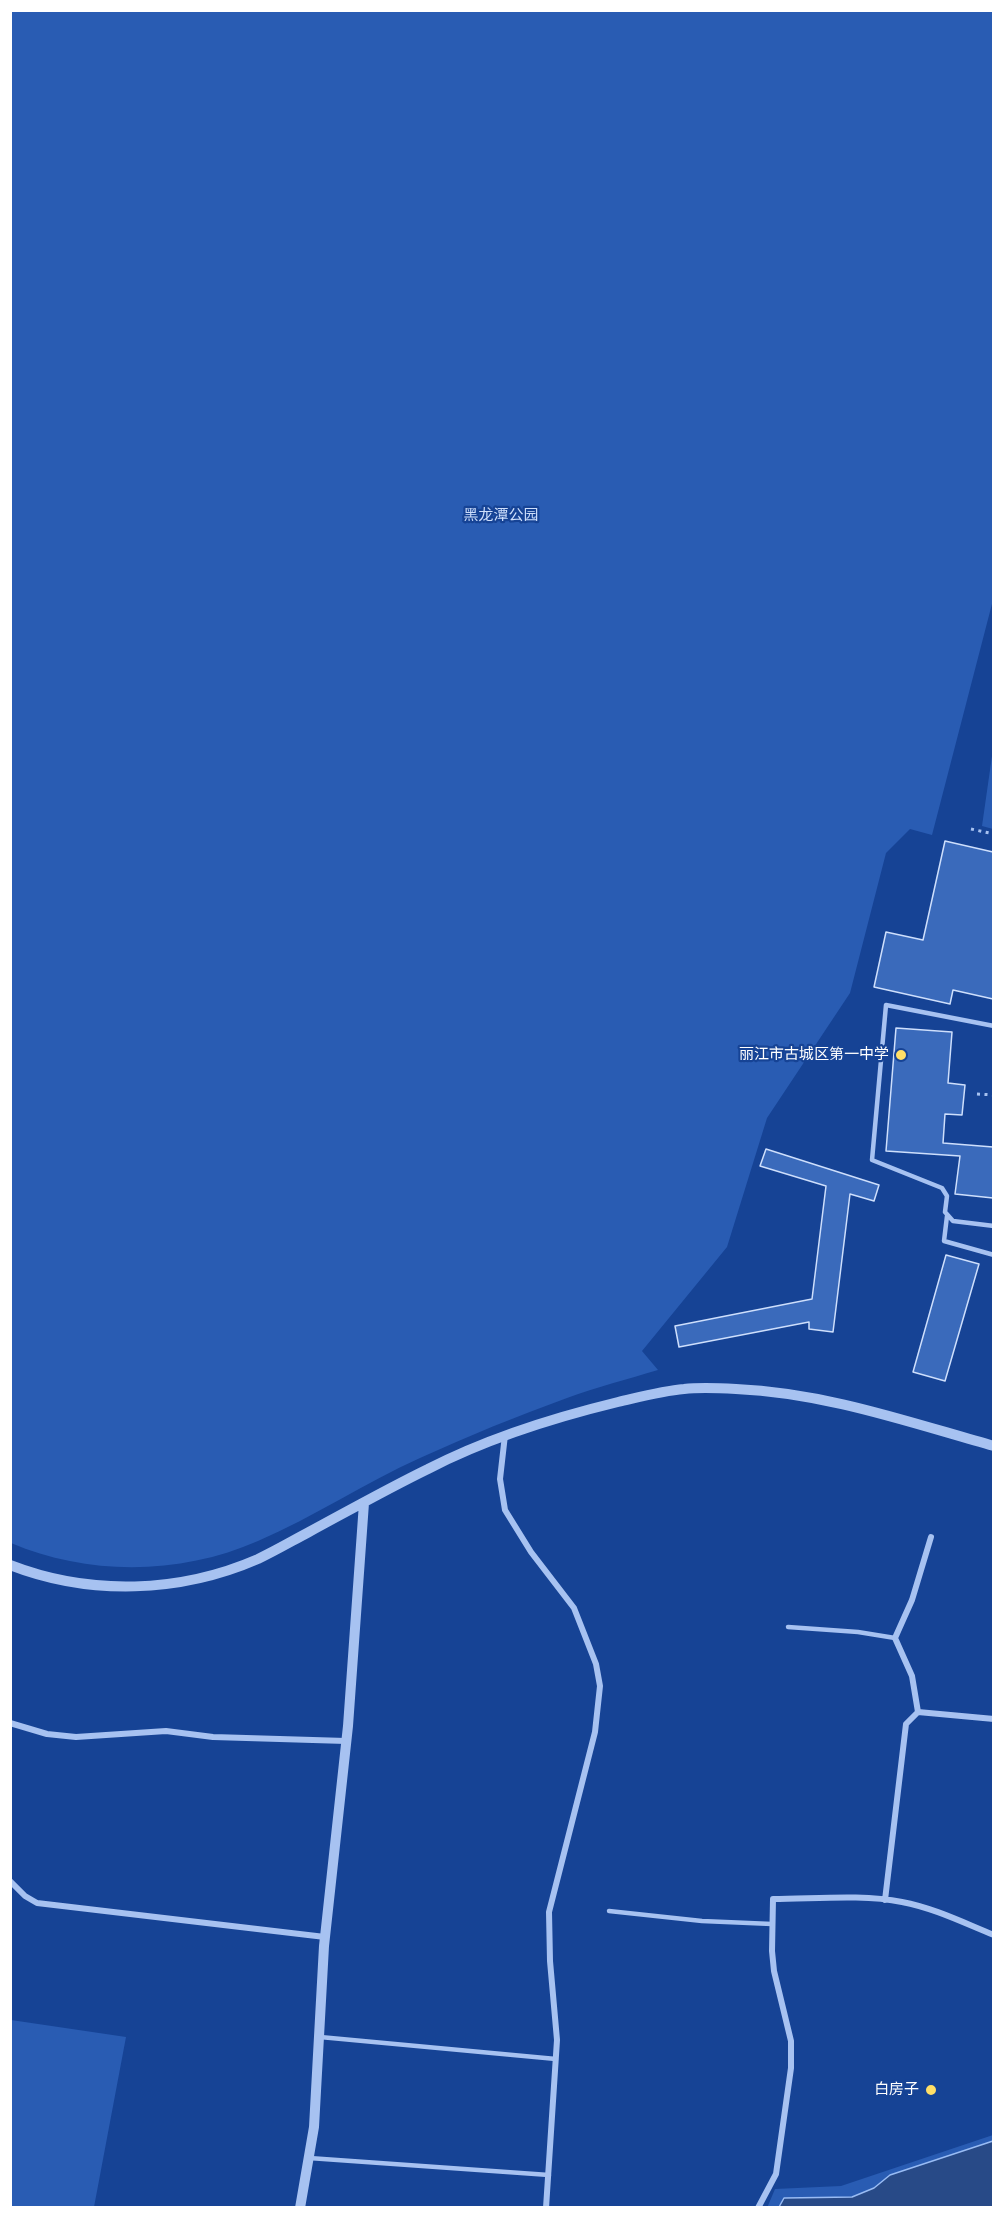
<!DOCTYPE html>
<html>
<head>
<meta charset="utf-8">
<style>
  body { margin:0 }
  #map { position:relative; width:1004px; height:2218px; overflow:hidden; background:#164395; font-family:"Archivo Narrow",sans-serif }
  canvas { display:block }
  .frame { position:absolute; inset:0; border:12px solid #fff; pointer-events:none }
</style>
</head>
<body>
<div id="map">
<canvas width="1004" height="2218"></canvas>
<div class="frame"></div>
</div>
<script>
const g = document.querySelector('canvas').getContext('2d');
g.lineJoin = 'round';
function paint(path, color) { g.fillStyle = color; g.fill(path, 'evenodd'); }
function trace(path, color, width, dash) { g.strokeStyle = color; g.lineWidth = width; g.lineCap = dash ? 'butt' : 'round'; g.setLineDash(dash || []); g.stroke(path); }
function write(font, color, halo, rows, align = 'center') {
  g.font = font + ' "Archivo Narrow","Noto Sans SC",sans-serif'; g.lineWidth = 4.5; g.setLineDash([]); g.textBaseline = 'middle'; g.strokeStyle = halo; g.fillStyle = color; for (const [text, x, y, turn = 0] of rows) {
    g.save(); g.translate(x, y); g.rotate((+turn || 0) * Math.PI / 180); g.textAlign = isNaN(turn) ? turn : align; if (halo) g.strokeText(text, 0, 0); g.fillText(text, 0, 0); g.restore();
  }
}
paint(new Path2D(`
  M 11,10 L 993,11 L 993,600 L 932,835 L 910,829 L 886,853 L 850,993 L 767,1118 L 727,1247 L 642,1351 L 658,1370 C 628,1379 597,1387 567,1398 C 517,1416 468,1436 420,1458 C 364,1483 314,1517 258,1541 C 181,1575 88,1576 11,1543 Z
  M 993,749 L 994,829 L 993,829 L 982,826 Z
  M 11,2020 L 126,2037 L 94,2207 L 11,2207 Z
  M 993,2135 L 993,2207 L 767,2208 L 775,2189 L 841,2186 Z`), '#295cb3');
const water = new Path2D(`
  M 993,2141 L 993,2207 L 779,2207 L 784,2198 L 852,2197 L 874,2188 L 890,2175 Z`);
paint(water, '#284a87');
trace(water, '#99bcf4', 1.5);
const building = new Path2D(`
  M 945,841 L 993,852 L 993,999 L 953,990 L 950,1004 L 874,987 L 886,932 L 923,940 Z
  M 896,1028 L 952,1032 L 948,1083 L 965,1085 L 962,1115 L 945,1114 L 943,1143 L 993,1147 L 993,1198 L 955,1194 L 960,1156 L 886,1151 Z
  M 766,1149 L 879,1185 L 874,1201 L 850,1194 L 833,1332 L 809,1329 L 809,1322 L 679,1347 L 675,1326 L 812,1299 L 826,1186 L 760,1166 Z
  M 946,1255 L 979,1264 L 945,1381 L 913,1372 Z`);
paint(building, '#3a6abb');
trace(building, '#cedffc', 1.5);
trace(new Path2D(`
  M 971,829 L 994,834
  M 977,1094 L 994,1095`), '#a7c2f1', 3, [3, 4.5]);
trace(new Path2D(`
  M 994,1026 L 886,1005 L 872,1160 L 942,1188 L 947,1196 L 945,1212 L 953,1221 L 994,1226
  M 947,1216 L 944,1241 L 994,1255
  M 788,1627 L 858,1632 L 895,1638
  M 609,1911 L 702,1921 L 772,1924
  M 320,2037 L 556,2059
  M 309,2158 L 549,2175`), '#a7c2f1', 4.5);
trace(new Path2D(`
  M 505,1435 L 500,1479 L 505,1510 L 531,1552 L 574,1608 L 596,1664 L 600,1686 L 595,1732 L 549,1912 L 550,1961 L 557,2040 L 546,2208
  M 918,1712 L 912,1676 L 895,1638 L 912,1600 L 931,1537
  M 10,1723 L 47,1734 L 76,1737 L 166,1731 L 213,1737 L 346,1741
  M 10,1881 L 25,1896 L 37,1903 L 325,1937
  M 885,1900 L 906,1724 L 918,1712 L 994,1719
  M 758,2208 L 776,2174 L 791,2068 L 791,2041 L 774,1971 L 772,1951 L 773,1899 C 814,1899 862,1894 902,1902 C 934,1908 964,1923 994,1935`), '#a7c2f1', 6);
trace(new Path2D(`
  M 10,1565 C 90,1596 180,1593 258,1559 C 275,1551 292,1541 309,1532 C 348,1511 387,1489 428,1469 C 488,1438 552,1418 618,1402 C 640,1397 662,1391 684,1389 C 701,1387 719,1388 736,1389 C 826,1393 908,1422 994,1446
  M 300,2208 L 314,2127 L 324,1946 L 348,1726 L 364,1503`), '#a7c2f1', 10);
for (const [x, y, r, color] of [
  [901,1055,6,"#ffdf67"],
  [931,2090,6,"#ffdf67"]
]) { const dot = new Path2D(); dot.arc(x, y, r, 0, 2 * Math.PI); g.fillStyle = color; g.fill(dot); trace(dot, '#164395', 2); }
write('15px', '#cedffc', '#164395', [
  ["黑龙潭公园",501,516]
]);
write('15px', '#fff', '#164395', [
  ["丽江市古城区第一中学",889,1055],
  ["白房子",919,2090]
], 'right');
</script>
</body>
</html>
